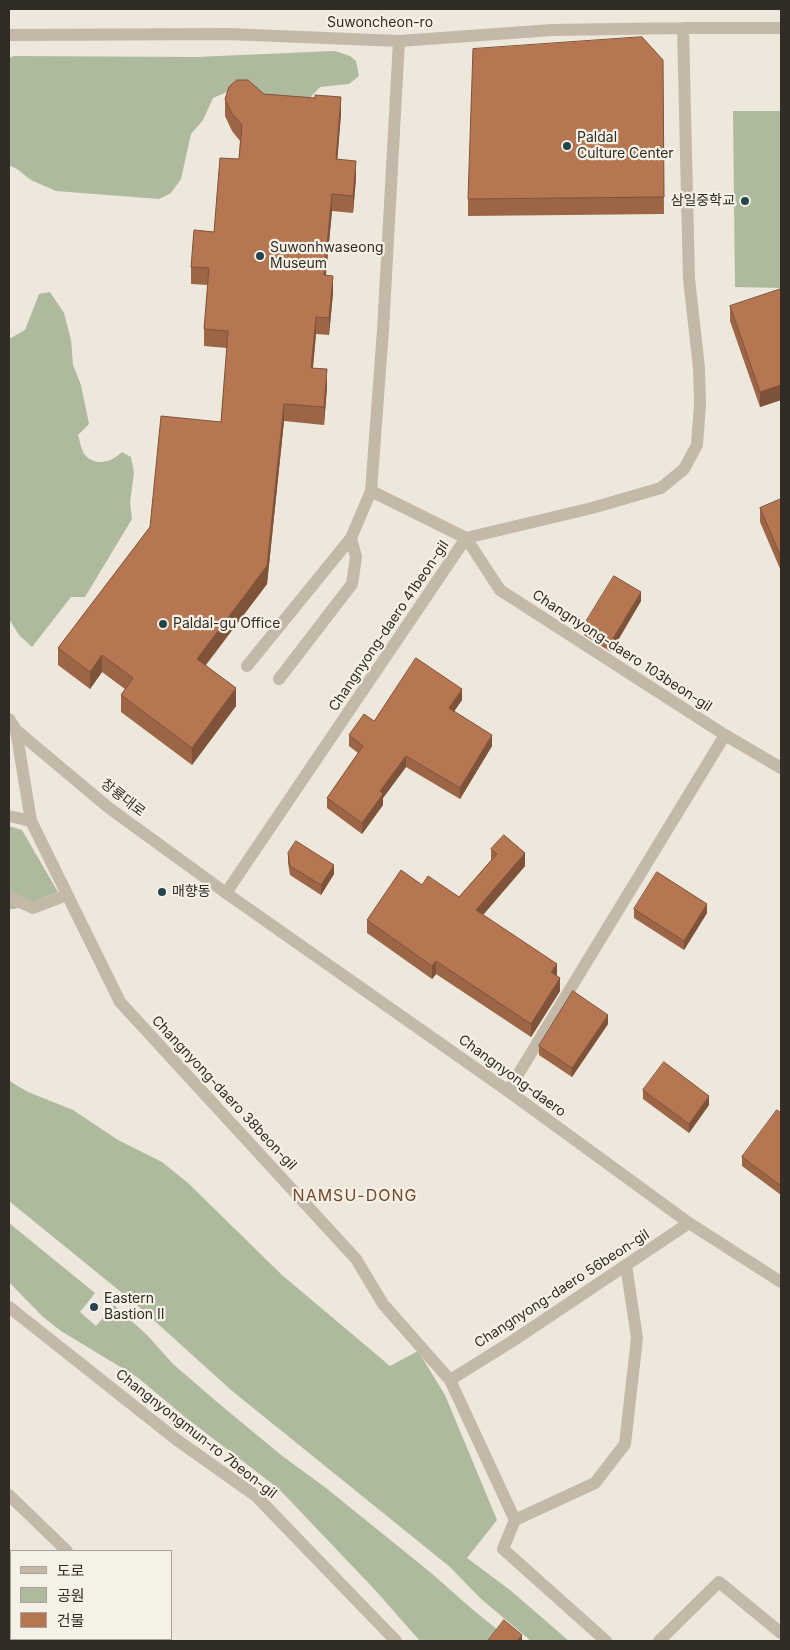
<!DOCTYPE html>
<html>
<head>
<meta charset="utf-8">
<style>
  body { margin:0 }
  #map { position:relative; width:790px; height:1650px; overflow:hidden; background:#eee7db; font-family:Inter,"Noto Sans KR",sans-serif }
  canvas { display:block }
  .frame { position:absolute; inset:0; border:10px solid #322c27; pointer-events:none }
  .legend { position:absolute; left:10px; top:1550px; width:162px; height:90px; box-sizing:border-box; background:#f6f1e6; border:1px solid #a8a29a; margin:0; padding:6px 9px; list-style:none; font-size:15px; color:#322c27 }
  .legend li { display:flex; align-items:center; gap:10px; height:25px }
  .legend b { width:25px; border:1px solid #a8a29a }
</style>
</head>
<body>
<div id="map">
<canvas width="790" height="1650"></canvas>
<div class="frame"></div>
<ul class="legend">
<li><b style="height:6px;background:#c4b9a8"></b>도로</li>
<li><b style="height:14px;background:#adba9d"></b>공원</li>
<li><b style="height:14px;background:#b57651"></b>건물</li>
</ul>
</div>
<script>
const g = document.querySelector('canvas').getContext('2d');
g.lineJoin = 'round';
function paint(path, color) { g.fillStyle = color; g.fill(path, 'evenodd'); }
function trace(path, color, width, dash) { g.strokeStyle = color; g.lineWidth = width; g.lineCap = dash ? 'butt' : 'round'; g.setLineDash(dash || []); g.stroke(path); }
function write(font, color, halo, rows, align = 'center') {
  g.font = font + ' Inter,"Noto Sans KR",sans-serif'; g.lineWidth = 4.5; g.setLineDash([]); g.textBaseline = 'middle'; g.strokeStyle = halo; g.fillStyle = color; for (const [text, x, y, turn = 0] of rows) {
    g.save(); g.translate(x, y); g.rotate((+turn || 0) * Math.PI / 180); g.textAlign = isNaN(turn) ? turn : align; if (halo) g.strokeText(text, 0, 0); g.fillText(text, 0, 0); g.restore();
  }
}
paint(new Path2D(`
  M 335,51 L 350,56 L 356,61 L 359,76 L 349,84 L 320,87 L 309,99 L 299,105 L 234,89 L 213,98 L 203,120 L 191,134 L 181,179 L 171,193 L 159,199 L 56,191 L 31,180 L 17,169 L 9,165 L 9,58 L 14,56 L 195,57 Z
  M 733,111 L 781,111 L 781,288 L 735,287 Z
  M 50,292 L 64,313 L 71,340 L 73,365 L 81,385 L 89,424 L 78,435 C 80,441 81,450 85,455 C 96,467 112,462 122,452 L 131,457 L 134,473 L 130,502 L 132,519 L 85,597 L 71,597 L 32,647 L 19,635 L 9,619 L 9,339 L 25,330 L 39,294 Z
  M 9,826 L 22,830 L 58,892 L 15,909 L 9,909 Z
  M 9,1078 L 11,1082 L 28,1092 L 73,1110 L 118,1140 L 162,1162 L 188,1183 L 282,1275 L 390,1366 L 418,1351 L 445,1395 L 497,1520 L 467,1558 L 510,1590 L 569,1641 L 531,1641 L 480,1598 L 450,1567 L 231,1390 L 137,1305 L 9,1201 Z
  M 9,1223 L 95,1293 L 80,1312 L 96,1326 L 114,1305 L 147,1335 L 173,1364 L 217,1402 L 281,1455 L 326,1488 L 430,1572 L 472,1609 L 499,1631 L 491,1641 L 420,1641 L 376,1591 L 279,1489 L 185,1417 L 137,1377 L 61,1331 L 43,1317 L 9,1282 Z`), '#adba9d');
trace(new Path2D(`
  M 399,41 L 383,330 L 371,491 L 466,538
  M 247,666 L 351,538 L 371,491
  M 279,679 L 352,584 L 356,557 L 351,538
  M 9,897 L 33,908 L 67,895
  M 508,1091 L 725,735
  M 515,1520 L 595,1483 L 625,1444 L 637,1338 L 626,1265`), '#c4b9a8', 12);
trace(new Path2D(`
  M 9,35 L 228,34 L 399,41 L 552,30 L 683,28 L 781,28
  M 466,538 L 500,590 L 725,735 L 781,768
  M 16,730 L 31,821 L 120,1002 L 356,1259 L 383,1304 L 450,1380 L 515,1520 L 503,1549 L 606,1641
  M 9,816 L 31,821
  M 226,893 L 466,538 L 592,508 L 661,488 L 684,469 L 697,445 L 700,404 L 699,368 L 689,279 L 683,28
  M 9,1307 L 177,1440 L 256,1496 L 396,1641
  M 450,1380 L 511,1342 L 689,1223
  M 9,1495 L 67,1551
  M 158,1639 L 161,1641
  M 659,1641 L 719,1582 L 781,1633`), '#c4b9a8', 12);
trace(new Path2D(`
  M 9,719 L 16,730 L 109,808 L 226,893 L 508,1091 L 689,1223 L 781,1282`), '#c4b9a8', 12);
paint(new Path2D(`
  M 663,60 L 664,214 L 468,216 L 468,199 Z
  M 264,94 L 341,114 L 337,160 L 356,178 L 353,213 L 332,211 L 326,275 L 333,293 L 329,335 L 316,334 L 313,368 L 327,387 L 324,425 L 284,421 L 267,584 L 206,665 L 236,706 L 192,765 L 121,712 L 121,695 L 125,689 L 102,672 L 90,689 L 58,665 L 58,648 L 150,527 L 221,422 L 227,348 L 204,346 L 204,329 L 208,285 L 191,284 L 191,267 L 214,232 L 239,159 L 240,141 L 232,131 L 225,116 L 225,99 Z
  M 781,289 L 781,400 L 760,407 L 730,321 L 730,306 Z
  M 781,499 L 781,571 L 760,522 L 760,508 Z
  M 641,601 L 611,652 L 584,635 L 584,625 Z
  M 462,700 L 454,711 L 492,746 L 460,799 L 406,767 L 383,798 L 383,805 L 362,834 L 327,808 L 327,798 L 358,753 L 349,746 L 349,735 L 374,721 Z
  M 491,849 L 525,866 L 483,915 L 557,976 L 560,991 L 531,1037 L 436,974 L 432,979 L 367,933 L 367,920 L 459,897 L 491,860 Z
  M 288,853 L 334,874 L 321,895 L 290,875 L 288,863 Z
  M 634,909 L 707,913 L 684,950 L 634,918 Z
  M 608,1024 L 572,1077 L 539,1055 L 539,1046 Z
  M 781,1080 L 781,1092 L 780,1091 L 780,1081 Z
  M 643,1090 L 709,1105 L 689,1133 L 643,1099 Z
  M 781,1113 L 781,1195 L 742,1166 L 742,1157 Z`), '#9c6546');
paint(new Path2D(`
  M 341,97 L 341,114 L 336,177 L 336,159 Z
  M 356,161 L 356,178 L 353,213 L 353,196 Z
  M 332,194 L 332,211 L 324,292 L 324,275 Z
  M 333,276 L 333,293 L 329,335 L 329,318 Z
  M 316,317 L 316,334 L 311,385 L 311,368 Z
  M 327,369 L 327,387 L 324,425 L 324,407 Z
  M 781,385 L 781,400 L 760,407 L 760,392 Z
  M 284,404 L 284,421 L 267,584 L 197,676 L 197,659 Z
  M 641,592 L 641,601 L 611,652 L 611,642 Z
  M 102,655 L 102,672 L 90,689 L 90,672 Z
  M 236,688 L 236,706 L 192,765 L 192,748 Z
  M 462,689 L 462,700 L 449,719 L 449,708 Z
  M 492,735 L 492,746 L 460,799 L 460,788 Z
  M 406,756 L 406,767 L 383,798 L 383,805 L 362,834 L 362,823 L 380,791 Z
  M 525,853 L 525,866 L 476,923 L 476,910 Z
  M 334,865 L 334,874 L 321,895 L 321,885 Z
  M 707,904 L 707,913 L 684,950 L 684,941 Z
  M 436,961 L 436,974 L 432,979 L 432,966 Z
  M 557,964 L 557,977 L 551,972 Z
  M 560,978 L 560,991 L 531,1037 L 531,1024 Z
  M 608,1015 L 608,1024 L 572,1077 L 572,1068 Z
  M 709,1096 L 709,1105 L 689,1133 L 689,1124 Z
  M 522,1635 L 522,1641 L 517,1641 Z`), '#7f5339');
const building = new Path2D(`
  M 642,37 L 663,60 L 664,197 L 468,199 L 473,49 Z
  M 237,80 L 248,80 L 264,94 L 315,98 L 315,95 L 341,97 L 336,159 L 356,161 L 353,196 L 332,194 L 324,275 L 333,276 L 329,318 L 316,317 L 311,368 L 327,369 L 324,407 L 284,404 L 267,566 L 197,659 L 236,688 L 192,748 L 121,695 L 133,678 L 102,655 L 90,672 L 58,648 L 150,527 L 161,416 L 221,422 L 228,331 L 204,329 L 209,268 L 191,267 L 194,230 L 214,232 L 220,158 L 239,159 L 242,125 L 232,114 L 225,99 L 229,87 Z
  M 781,289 L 781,385 L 760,392 L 730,306 Z
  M 781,499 L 781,557 L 760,508 Z
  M 614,576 L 641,592 L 611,642 L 584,625 Z
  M 416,658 L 462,689 L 449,708 L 492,735 L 460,788 L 406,756 L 380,791 L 383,794 L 362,823 L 327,798 L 363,746 L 349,735 L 364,714 L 374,721 Z
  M 504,835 L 525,853 L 476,910 L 557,964 L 551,972 L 560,978 L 531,1024 L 436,961 L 432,966 L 367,920 L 401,870 L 422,885 L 428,876 L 459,897 L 497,854 L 491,849 Z
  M 296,841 L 334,865 L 321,885 L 290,866 L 288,853 Z
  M 657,872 L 707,904 L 684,941 L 634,909 Z
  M 573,991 L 608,1015 L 572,1068 L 539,1046 Z
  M 664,1062 L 709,1096 L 689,1124 L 643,1090 Z
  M 777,1110 L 781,1113 L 781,1186 L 742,1157 Z
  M 504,1620 L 522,1635 L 517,1641 L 488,1641 Z`);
paint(building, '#b57651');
trace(building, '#7f5339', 1);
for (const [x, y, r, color] of [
  [567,146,5,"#23454e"],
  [745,201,5,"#23454e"],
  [260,256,5,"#23454e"],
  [163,624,5,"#23454e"],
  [162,892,5,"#23454e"],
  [94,1307,5,"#23454e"]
]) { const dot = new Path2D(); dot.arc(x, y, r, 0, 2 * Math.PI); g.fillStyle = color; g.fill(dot); trace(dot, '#f6f1e6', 2); }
write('14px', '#322c27', '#f6f1e6', [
  ["Suwoncheon-ro",380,23],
  ["Changnyong-daero 41beon-gil",389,626,-56],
  ["Changnyong-daero 103beon-gil",622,651,33],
  ["창룡대로",123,798,38],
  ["Changnyong-daero",512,1076,36],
  ["Changnyong-daero 38beon-gil",224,1093,47],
  ["Changnyong-daero 56beon-gil",562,1289,-33],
  ["Changnyongmun-ro 7beon-gil",196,1434,38]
]);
write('14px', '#322c27', '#f6f1e6', [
  ["Paldal",577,138],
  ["Culture Center",577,154],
  ["삼일중학교",735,201,"right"],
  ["Suwonhwaseong",270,248],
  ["Museum",270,264],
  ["Paldal-gu Office",173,624],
  ["매향동",172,892],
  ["Eastern",104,1299],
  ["Bastion II",104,1315]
], 'left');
g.letterSpacing = '1px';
write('16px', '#76472b', '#f6f1e6', [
  ["NAMSU-DONG",355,1196]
]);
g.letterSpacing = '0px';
</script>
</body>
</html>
